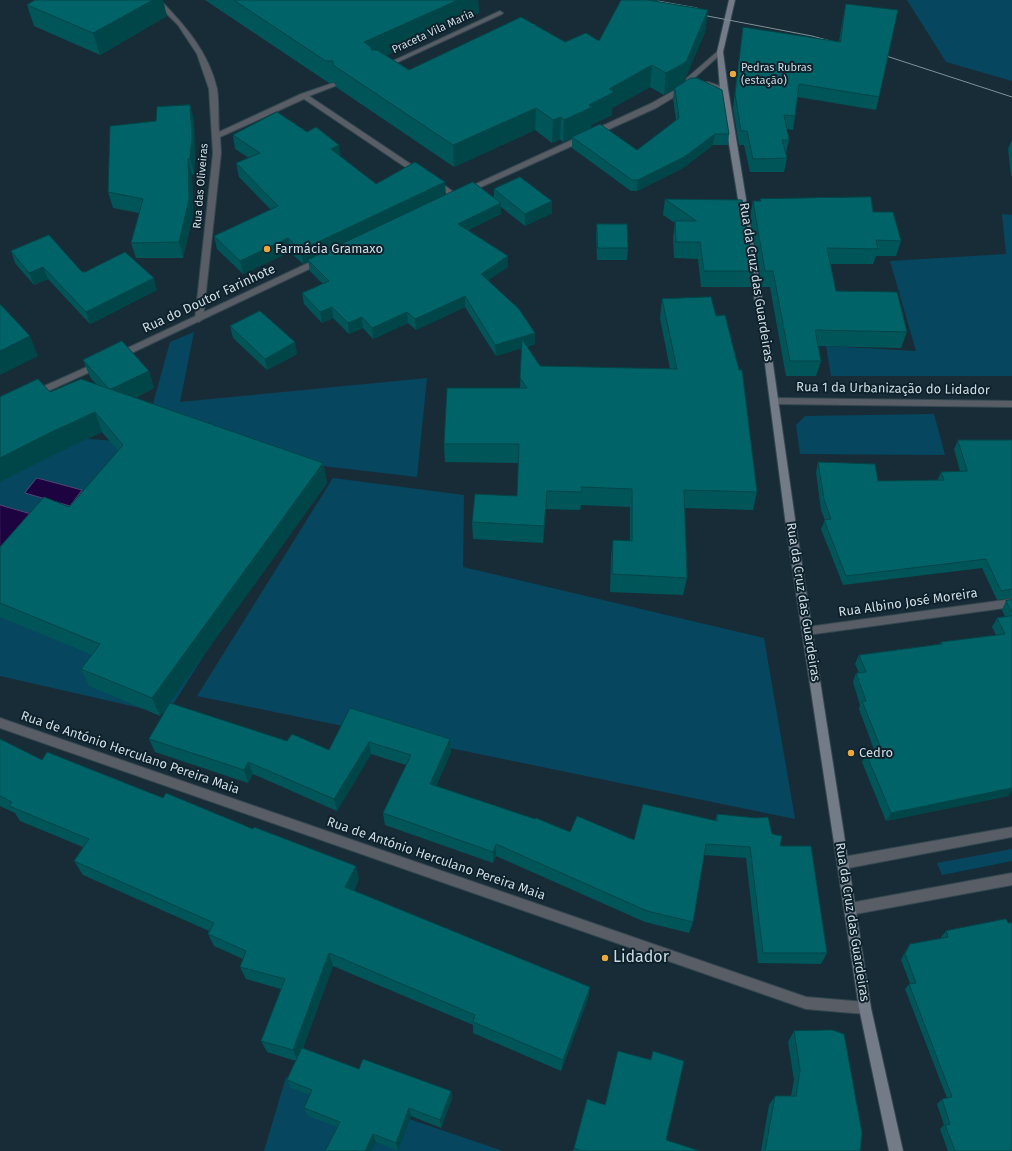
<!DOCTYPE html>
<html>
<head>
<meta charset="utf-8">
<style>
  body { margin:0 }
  canvas { display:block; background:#172c36 }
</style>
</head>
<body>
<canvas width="1012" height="1151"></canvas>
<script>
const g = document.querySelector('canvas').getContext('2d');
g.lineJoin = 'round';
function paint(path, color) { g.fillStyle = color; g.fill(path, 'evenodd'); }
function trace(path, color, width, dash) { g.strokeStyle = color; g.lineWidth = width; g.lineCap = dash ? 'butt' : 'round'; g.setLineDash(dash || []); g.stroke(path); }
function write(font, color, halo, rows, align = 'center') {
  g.font = font + ' "Fira Sans",sans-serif'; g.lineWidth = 4; g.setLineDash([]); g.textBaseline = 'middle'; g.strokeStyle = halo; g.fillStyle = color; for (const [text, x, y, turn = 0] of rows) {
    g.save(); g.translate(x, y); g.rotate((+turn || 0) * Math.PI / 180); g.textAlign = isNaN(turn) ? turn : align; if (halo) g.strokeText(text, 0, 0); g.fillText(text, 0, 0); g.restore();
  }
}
paint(new Path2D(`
  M 907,0 L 1012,0 L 1012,81 L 946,62 Z
  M 1002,214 L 1012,215 L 1012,376 L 831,376 L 826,346 L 916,351 L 890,261 L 1006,254 Z
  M 194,332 L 180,402 L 427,378 L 417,477 L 323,466 L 167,714 L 0,676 L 0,472 L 77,438 L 142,443 L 170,342 Z
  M 934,414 L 945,455 L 800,454 L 796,425 L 805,416 Z
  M 333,478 L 464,495 L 463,567 L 764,638 L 795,819 L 197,696 Z
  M 1012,849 L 1012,861 L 942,875 L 937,863 Z
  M 286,1077 L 503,1151 L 264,1151 Z`), '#06465f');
const water = new Path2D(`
  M 37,478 L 82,490 L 70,506 L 25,493 Z
  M 0,505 L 38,516 L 0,564 Z`);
paint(water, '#1d0440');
trace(water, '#524470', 1);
const minor = new Path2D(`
  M 153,0 L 160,0 C 185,25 209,53 217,89 C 219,102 218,118 219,132 L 301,94 L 333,83 L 337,85 L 335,86 L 309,96 L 424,173 L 423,175 L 417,175 L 304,99 L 220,137 L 221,153 L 203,319 L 199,322 L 195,319 L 213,153 L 209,89 L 197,54 L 178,25 Z
  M 500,11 L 503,13 L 502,14 L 385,68 L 380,67 Z
  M 431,180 L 437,180 L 459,196 L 455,198 L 452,198 L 431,184 Z
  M 775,398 L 1012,401 L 1012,407 L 775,404 L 771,401 Z
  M 1012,599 L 1012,607 L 807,635 L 803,634 L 802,631 L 803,628 L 807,627 Z
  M 1012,827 L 1012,837 L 843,869 L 839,867 L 837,863 L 839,859 L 843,857 Z
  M 1012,873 L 1012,885 L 850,915 L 846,913 L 844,909 L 846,905 L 850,903 Z`);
const tertiary = new Path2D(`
  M 718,51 L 723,52 L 692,80 L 691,83 L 708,82 L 726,88 L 726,90 L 708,86 L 689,88 L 656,108 L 470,192 L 464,192 L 463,190 L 650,104 L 684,85 L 687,78 Z
  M 321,257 L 324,258 L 324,262 L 121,358 L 118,359 L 114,356 L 115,354 Z
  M 98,362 L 102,365 L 101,367 L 37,396 L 34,397 L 30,394 L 31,392 Z
  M 0,718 L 806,997 L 865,1002 L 869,1004 L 871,1008 L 869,1012 L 865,1014 L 806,1009 L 0,728 Z`);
const secondary = new Path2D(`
  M 729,0 L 735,0 L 723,52 L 728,89 L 773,364 L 796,526 L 871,1008 L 903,1151 L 889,1151 L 859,1008 L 786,526 L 765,364 L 720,89 L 717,52 Z`);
trace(minor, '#344851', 2);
trace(tertiary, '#344851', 2);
trace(secondary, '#344851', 2);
paint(minor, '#595d66');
paint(tertiary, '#595d66');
paint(secondary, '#737a88');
trace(new Path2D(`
  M 652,0 L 697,8
  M 697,14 L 812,36 L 842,44
  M 877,53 L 1012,97`), '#809099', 1);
paint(new Path2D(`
  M 205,0 L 478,0 L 479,13 L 385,56 L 409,70 L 565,42 L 599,41 L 657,2 L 708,10 L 705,32 L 683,83 L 729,134 L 728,145 L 713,145 L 683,168 L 637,191 L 631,191 L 572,148 L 572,138 L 563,142 L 560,139 L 552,143 L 535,130 L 454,167 L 336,87 L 335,83 L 329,83 ZM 650,87 L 664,95 L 674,89 L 673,99 L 676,120 L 637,150 L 591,128 L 591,125 L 612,115 L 612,108 Z
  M 846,4 L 879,97 L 876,110 L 798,97 L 795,116 L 793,130 L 787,129 L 789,140 L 786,153 L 787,158 L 784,172 L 750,172 L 744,145 L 739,145 L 733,108 L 743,27 L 839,42 L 843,17 Z
  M 27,5 L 167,16 L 100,55 L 34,26 Z
  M 190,105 L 194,121 L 195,153 L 194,174 L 192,175 L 193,215 L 183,258 L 136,258 L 131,243 L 139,213 L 113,208 L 108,192 L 156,121 Z
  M 233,135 L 340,156 L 376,184 L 445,195 L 494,198 L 494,189 L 552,213 L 525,226 L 501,207 L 501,214 L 468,230 L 508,256 L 508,267 L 488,280 L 535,344 L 527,347 L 540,366 L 670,369 L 660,318 L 662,299 L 757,492 L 753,510 L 685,508 L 687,578 L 683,595 L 610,592 L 611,557 L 613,540 L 630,541 L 630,507 L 581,505 L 580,510 L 546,509 L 543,543 L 473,539 L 472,522 L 517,496 L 519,463 L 445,462 L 444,444 L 520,388 L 522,348 L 496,356 L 465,307 L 416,330 L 408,323 L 373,339 L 363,328 L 349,334 L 333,318 L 322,323 L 304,304 L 302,293 L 323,284 L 310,271 L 308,261 L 303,264 L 290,252 L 243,274 L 217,249 L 214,236 L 271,210 L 239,177 L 236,163 L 249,158 L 235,149 Z
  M 1012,139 L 1012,176 L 1011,176 L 1008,149 Z
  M 665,199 L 742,200 L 754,271 L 751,287 L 701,287 L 698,259 L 674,258 L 673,237 L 675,223 L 663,215 Z
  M 760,199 L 873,212 L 901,241 L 896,256 L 876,256 L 873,264 L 830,264 L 836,291 L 907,332 L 901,348 L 818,346 L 821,361 L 816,376 L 786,376 L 770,287 L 762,287 L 750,217 L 753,201 L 760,201 Z
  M 597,224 L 628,248 L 627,260 L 597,260 L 596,236 Z
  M 11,251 L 82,272 L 157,290 L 90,324 L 48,279 L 34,285 L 15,263 Z
  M 230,326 L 295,342 L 297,354 L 267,370 L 233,338 Z
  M 83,360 L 149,371 L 154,388 L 135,398 L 323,463 L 327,483 L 160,716 L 89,686 L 81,669 L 92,655 L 0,617 L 0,547 L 69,507 L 118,451 L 102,432 L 55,454 L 0,482 L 0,397 L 50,392 L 96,384 L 90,377 Z
  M 958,440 L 1012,440 L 1012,598 L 997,600 L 982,568 L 843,585 L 821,529 L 825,520 L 821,510 L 816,472 L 818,462 L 878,481 L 937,481 L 941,472 L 960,471 L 954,449 Z
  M 1012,600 L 1012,790 L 1008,796 L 886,821 L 862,762 L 866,754 L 875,752 L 859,709 L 860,705 L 853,682 L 856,673 L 859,673 L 855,664 L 859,655 L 939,644 L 941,642 L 996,635 L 992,627 L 997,618 L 1005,617 L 1002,610 L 1006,601 Z
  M 350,708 L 450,739 L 451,752 L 436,786 L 570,832 L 634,840 L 715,820 L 717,814 L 772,834 L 780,846 L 827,953 L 821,964 L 758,963 L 746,858 L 704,855 L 693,922 L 689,933 L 645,922 L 496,856 L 493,863 L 385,825 L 383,813 L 406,765 L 371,754 L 337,811 L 253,774 L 248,783 L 155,752 L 149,739 L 287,741 L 329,750 Z
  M 0,739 L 42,760 L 359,879 L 354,891 L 590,987 L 588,999 L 561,1071 L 473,1033 L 473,1025 L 333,966 L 303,1048 L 359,1069 L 451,1091 L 452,1099 L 441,1128 L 411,1116 L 398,1151 L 376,1142 L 371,1151 L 325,1151 L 337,1127 L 308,1116 L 304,1108 L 310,1095 L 291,1088 L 287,1080 L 296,1061 L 267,1052 L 261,1041 L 281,989 L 246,979 L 240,967 L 243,959 L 214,946 L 208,934 L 209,931 L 83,875 L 74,861 L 83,847 L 20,821 L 15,813 L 0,806 Z
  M 1006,919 L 1012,1151 L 948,1151 L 940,1129 L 944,1125 L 937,1104 L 942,1099 L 947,1098 L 905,989 L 909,984 L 910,983 L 901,960 L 906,950 L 910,944 L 942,938 L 941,937 L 946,931 Z
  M 794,1031 L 860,1151 L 761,1151 L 769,1105 L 775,1096 L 791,1096 L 794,1080 L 788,1042 Z
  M 653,1051 L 666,1140 L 700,1151 L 573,1151 L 574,1148 L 605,1105 L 650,1060 Z`), '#005559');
paint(new Path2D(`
  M 153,0 L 163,0 L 167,16 L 100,55 L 93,33 Z
  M 458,0 L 478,0 L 479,13 L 372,62 L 364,42 Z
  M 648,0 L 658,0 L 646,22 Z
  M 708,10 L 705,32 L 683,84 L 664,95 L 666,73 Z
  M 652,65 L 650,87 L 612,108 L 612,115 L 591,125 L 591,129 L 572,137 L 572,138 L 563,142 L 564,120 L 589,105 L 609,89 Z
  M 190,105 L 194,121 L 195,153 L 194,174 L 190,158 Z
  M 536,108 L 535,130 L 454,167 L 453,145 Z
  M 561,117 L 560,139 L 552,143 L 553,120 Z
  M 715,134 L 713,145 L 683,168 L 637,191 L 638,180 Z
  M 339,145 L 341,159 L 331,149 Z
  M 188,159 L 192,175 L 193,215 L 183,258 L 179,242 Z
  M 445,182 L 446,195 L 308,260 L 308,261 L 303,264 L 301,250 Z
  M 552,201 L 552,213 L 525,226 L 525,214 Z
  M 501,203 L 501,214 L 458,235 L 458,224 Z
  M 288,238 L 290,252 L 243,274 L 240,261 Z
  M 508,256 L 508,267 L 481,285 L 481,274 Z
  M 43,267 L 48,279 L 34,285 L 29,273 Z
  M 154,278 L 157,290 L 90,324 L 86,312 Z
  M 465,296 L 465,307 L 416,330 L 415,319 Z
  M 332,307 L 333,318 L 322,323 L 320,312 Z
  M 407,312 L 408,323 L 373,339 L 372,328 Z
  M 362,317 L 363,328 L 349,334 L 348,323 Z
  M 535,333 L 535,344 L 496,356 L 495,345 Z
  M 30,336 L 38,356 L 0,375 L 0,351 Z
  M 295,342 L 297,354 L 267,370 L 265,359 Z
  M 149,371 L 154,388 L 115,407 L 109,390 Z
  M 95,412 L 102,432 L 55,454 L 0,482 L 0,458 L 47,434 Z
  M 323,463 L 327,483 L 160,716 L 152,698 Z
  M 547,491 L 546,509 L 543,543 L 544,526 Z
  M 450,739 L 451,752 L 431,796 L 430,784 Z
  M 369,742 L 371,754 L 337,811 L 334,799 Z
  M 248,762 L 253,774 L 248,783 L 244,770 Z
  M 1012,783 L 1012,790 L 1008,796 L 886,821 L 891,813 Z
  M 496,844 L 496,856 L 493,863 L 493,852 Z
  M 356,866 L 359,879 L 349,901 L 345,887 Z
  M 329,953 L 333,966 L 298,1061 L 293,1050 Z
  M 590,987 L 588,999 L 561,1071 L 563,1060 Z
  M 451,1091 L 452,1099 L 441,1128 L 440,1120 Z
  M 409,1108 L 411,1116 L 398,1151 L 396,1143 Z
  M 373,1134 L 376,1142 L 371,1151 L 365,1151 Z`), '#004548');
const building = new Path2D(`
  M 35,0 L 153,0 L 93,33 L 27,5 Z
  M 234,0 L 458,0 L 364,42 L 371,47 L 371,50 L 377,50 L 409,70 L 521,17 L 565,42 L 586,33 L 599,41 L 621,0 L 648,0 L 708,10 L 686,62 L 666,73 L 652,65 L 609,89 L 614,92 L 589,105 L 592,107 L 564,120 L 561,117 L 553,120 L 536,108 L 453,145 L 333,65 L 333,61 L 326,61 Z
  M 846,4 L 898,10 L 879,97 L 799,84 L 795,116 L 784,115 L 789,140 L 782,140 L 787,158 L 753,159 L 747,131 L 741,131 L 735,94 L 743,27 L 840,42 Z
  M 691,78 L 697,78 L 722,90 L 729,134 L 715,134 L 684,157 L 638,180 L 632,180 L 572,137 L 600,124 L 637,150 L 679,118 L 675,88 Z
  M 190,105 L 192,137 L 190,158 L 188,159 L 189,199 L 179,242 L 131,243 L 143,199 L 108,192 L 110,126 L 156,121 L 157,107 Z
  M 277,112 L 307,132 L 316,127 L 339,145 L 331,149 L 376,184 L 415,162 L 445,182 L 301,250 L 288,238 L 240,261 L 214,236 L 278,206 L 236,163 L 260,153 L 233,135 Z
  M 520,177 L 552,201 L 525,214 L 494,189 Z
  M 473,182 L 501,203 L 458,224 L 508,256 L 481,274 L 519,309 L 535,333 L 495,345 L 465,296 L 415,319 L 407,312 L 372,328 L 362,317 L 348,323 L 332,307 L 320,312 L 302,293 L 329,281 L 308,260 Z
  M 871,197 L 873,212 L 893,212 L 901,241 L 876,240 L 878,249 L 827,248 L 836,291 L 897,292 L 907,332 L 815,330 L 821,361 L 790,361 L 773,271 L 765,271 L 753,201 L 761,201 L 760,199 Z
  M 665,199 L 742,200 L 754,271 L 704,271 L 700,242 L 676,242 L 675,221 L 696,221 Z
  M 597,224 L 627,224 L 628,248 L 598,248 Z
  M 49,235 L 82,272 L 85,272 L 125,252 L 154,278 L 86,312 L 43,267 L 29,273 L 11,251 Z
  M 711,297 L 716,316 L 725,315 L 739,370 L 742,370 L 757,492 L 684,490 L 687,578 L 612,574 L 613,540 L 632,541 L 632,489 L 581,487 L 582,492 L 547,491 L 544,526 L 472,522 L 475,494 L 517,496 L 519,444 L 444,444 L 447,388 L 527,388 L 520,378 L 522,339 L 540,366 L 677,369 L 662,299 Z
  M 0,304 L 30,336 L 0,351 Z
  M 260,311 L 295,342 L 265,359 L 230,326 Z
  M 122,341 L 149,371 L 111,389 L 108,388 L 83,360 Z
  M 38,379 L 50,392 L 81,379 L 323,463 L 152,698 L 81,669 L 100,644 L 0,603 L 0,547 L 44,497 L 69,507 L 123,445 L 95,412 L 47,434 L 0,458 L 0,397 Z
  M 958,440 L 1012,440 L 1012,589 L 1001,591 L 986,559 L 846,576 L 824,520 L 831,519 L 824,500 L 818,462 L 875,464 L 878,481 L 944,480 L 941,472 L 967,471 Z
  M 1012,600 L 1012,612 L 1006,601 Z
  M 1012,616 L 1012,788 L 891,813 L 866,754 L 882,751 L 862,701 L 866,701 L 856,673 L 866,672 L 859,655 L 942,644 L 941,642 L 1005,634 L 997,618 Z
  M 170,703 L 287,741 L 292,734 L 329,750 L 350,708 L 450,739 L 430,784 L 535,819 L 536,818 L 570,832 L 577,816 L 634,840 L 643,804 L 717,821 L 717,814 L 756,818 L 768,817 L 772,834 L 782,836 L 780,846 L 811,846 L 827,953 L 763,953 L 750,847 L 706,844 L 693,922 L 647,911 L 496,844 L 493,852 L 383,813 L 411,755 L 369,742 L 334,799 L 248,762 L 244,770 L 149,739 Z
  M 0,739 L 42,760 L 47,752 L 163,798 L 166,793 L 253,829 L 254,827 L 356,866 L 345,887 L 590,987 L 563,1060 L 473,1022 L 475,1015 L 329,953 L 293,1050 L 261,1041 L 285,979 L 240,967 L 246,951 L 208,934 L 214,923 L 74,861 L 89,839 L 9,806 L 12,802 L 0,796 Z
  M 1006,919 L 1008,923 L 1012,923 L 1012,1151 L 955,1151 L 945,1125 L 950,1124 L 942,1099 L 952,1097 L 909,984 L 916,983 L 905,954 L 910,944 L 948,937 L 946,931 Z
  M 832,1030 L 844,1034 L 862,1133 L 860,1151 L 765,1151 L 775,1096 L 796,1096 L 800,1070 L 794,1031 Z
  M 302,1048 L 359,1069 L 363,1059 L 451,1091 L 440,1120 L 409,1108 L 396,1143 L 373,1134 L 365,1151 L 325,1151 L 340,1122 L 304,1108 L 312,1090 L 287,1080 Z
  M 618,1051 L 651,1060 L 653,1051 L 684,1061 L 666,1140 L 700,1151 L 582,1151 L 574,1148 L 587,1099 L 605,1105 Z`);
paint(building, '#006367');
trace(building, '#004548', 1);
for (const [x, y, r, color] of [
  [733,74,4,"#eca93a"],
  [267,249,4,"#eca93a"],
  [851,753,4,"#eca93a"],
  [605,958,4,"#eca93a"]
]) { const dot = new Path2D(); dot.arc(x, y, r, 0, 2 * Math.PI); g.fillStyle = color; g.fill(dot); trace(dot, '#0d222c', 1.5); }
write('11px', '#cedae1', '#0d222c', [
  ["Praceta Vila Maria",433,32,-25],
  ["Rua das Oliveiras",201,186,-85]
]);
write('11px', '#cedae1', '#0d222c', [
  ["Pedras Rubras",741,68],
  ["(estação)",741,81]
], 'left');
write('13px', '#cedae1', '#0d222c', [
  ["Farmácia Gramaxo",275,249],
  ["Cedro",859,753]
], 'left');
write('13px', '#cedae1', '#0d222c', [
  ["Rua da Cruz das Guardeiras",756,282,81],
  ["Rua do Doutor Farinhote",209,299,-25],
  ["Rua 1 da Urbanização do Lidador",893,389,1],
  ["Rua da Cruz das Guardeiras",803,602,81],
  ["Rua Albino José Moreira",908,603,-8],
  ["Rua de António Herculano Pereira Maia",130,753,19],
  ["Rua de António Herculano Pereira Maia",436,859,19],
  ["Rua da Cruz das Guardeiras",852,922,81]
]);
write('16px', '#cedae1', '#0d222c', [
  ["Lidador",613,958]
], 'left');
</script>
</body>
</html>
